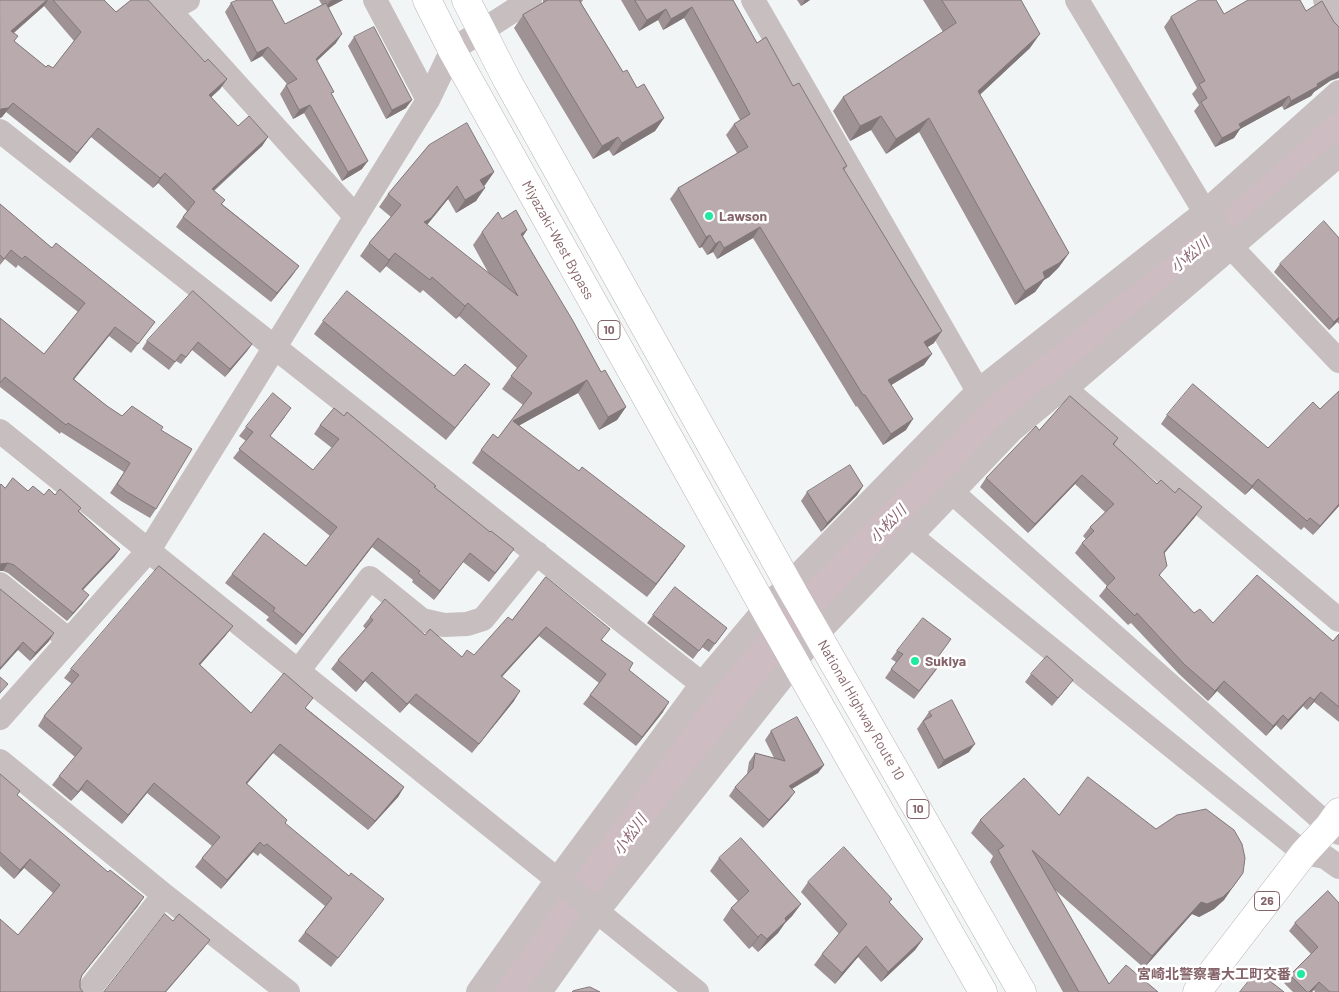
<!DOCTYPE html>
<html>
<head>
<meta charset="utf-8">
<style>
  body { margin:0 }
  canvas { display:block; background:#f2f5f6 }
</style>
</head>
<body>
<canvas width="1339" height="992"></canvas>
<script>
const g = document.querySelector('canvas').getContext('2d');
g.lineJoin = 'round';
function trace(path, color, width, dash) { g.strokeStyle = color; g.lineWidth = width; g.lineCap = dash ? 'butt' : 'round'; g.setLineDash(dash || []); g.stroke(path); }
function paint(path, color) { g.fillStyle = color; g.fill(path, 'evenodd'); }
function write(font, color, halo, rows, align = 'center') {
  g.font = font + ' Barlow,"Noto Sans JP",sans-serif'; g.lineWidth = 5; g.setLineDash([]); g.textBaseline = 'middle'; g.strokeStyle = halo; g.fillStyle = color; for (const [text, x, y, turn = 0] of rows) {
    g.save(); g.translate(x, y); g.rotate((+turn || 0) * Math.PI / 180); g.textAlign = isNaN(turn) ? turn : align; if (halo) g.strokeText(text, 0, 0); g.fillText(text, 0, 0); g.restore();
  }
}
trace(new Path2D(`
  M 514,992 L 744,680 L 855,557 L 1012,398 L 1054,361 L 1122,312 L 1324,141 L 1339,130`), '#cdbcc2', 46);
const primary = new Path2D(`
  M 1197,992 L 1304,853 L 1329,826 L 1339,812`);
const highway = new Path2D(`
  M 427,0 L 452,50 L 768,615 L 983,992
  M 466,0 L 507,80 L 789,585 L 1022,992`);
trace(primary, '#bbb2b3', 29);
trace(highway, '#b9b2b3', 29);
trace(new Path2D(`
  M 160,0 L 356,217
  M 375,0 L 428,100
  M 753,0 L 978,391
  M 1077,0 L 1205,212 L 1231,247 L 1339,361
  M 1325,0 L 1339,25
  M 169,10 L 188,0
  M 0,131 L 702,684
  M 1065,389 L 1339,620
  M 0,431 L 697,992
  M 953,493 L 1329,826 L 1339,833
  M 911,536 L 1304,853 L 1325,857 L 1339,867
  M 0,584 L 69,640
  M 298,671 L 370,578 L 422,620 L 444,625 L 467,624 L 483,619 L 537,553
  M 0,718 L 149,550 L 428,100 L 452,50 L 530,0
  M 0,761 L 164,895 L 288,992
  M 87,992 L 164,895
  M 478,992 L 557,880 L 702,684 L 765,609 L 978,391 L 1205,212 L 1339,92
  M 540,992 L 597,912 L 817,634 L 1012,430 L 1053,396 L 1065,389 L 1339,155`), '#c7bec0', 24);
trace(primary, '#fff', 28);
trace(highway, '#fff', 28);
paint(new Path2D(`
  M 0,0 L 104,0 L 116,12 L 205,62 L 227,79 L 220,89 L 211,97 L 238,126 L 268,137 L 262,146 L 214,191 L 225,200 L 222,204 L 299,266 L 271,302 L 176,227 L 187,211 L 158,183 L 153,188 L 91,137 L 70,163 L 6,112 L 2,117 L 0,118 ZM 44,6 L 74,41 L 53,68 L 46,67 L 14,41 L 14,33 Z
  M 319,0 L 343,0 L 328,8 L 336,43 L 317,61 L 332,95 L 362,169 L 342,181 L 304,113 L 293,119 L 280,94 L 286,85 L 287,84 L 262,56 L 251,62 L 225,12 L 231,3 L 285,24 L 322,5 Z
  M 543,0 L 583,0 L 581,3 L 623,72 L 664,118 L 655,131 L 613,156 L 609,150 L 593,159 L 514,28 L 523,15 L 543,3 Z
  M 621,0 L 733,0 L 757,43 L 793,86 L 847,166 L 844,170 L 934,343 L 927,347 L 924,365 L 891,385 L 906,430 L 883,445 L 857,406 L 856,407 L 753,238 L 717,259 L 713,252 L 707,255 L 702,247 L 699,248 L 670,199 L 678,188 L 737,153 L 726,135 L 734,124 L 740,120 L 684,18 L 663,30 L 658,20 L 639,31 Z
  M 797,0 L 810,0 L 801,6 Z
  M 923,0 L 1021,0 L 1030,48 L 979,95 L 1069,253 L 1059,267 L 1049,277 L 1044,280 L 1035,292 L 1015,305 L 919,132 L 886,154 L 871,130 L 850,141 L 833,111 L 843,97 L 943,32 Z
  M 1306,11 L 1334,22 L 1330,81 L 1314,92 L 1311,96 L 1284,110 L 1282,106 L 1240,129 L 1234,138 L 1215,147 L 1194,111 L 1199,105 L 1192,94 L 1197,88 L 1164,27 L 1171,17 Z
  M 354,37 L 406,108 L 386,119 L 348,46 Z
  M 494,172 L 485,185 L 484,186 L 476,201 L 456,213 L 448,199 L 427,225 L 489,274 L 473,245 L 482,232 L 502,219 L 527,230 L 523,236 L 601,372 L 626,407 L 617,420 L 599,430 L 578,393 L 519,425 L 676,559 L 647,597 L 472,463 L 481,450 L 498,438 L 523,405 L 502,389 L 517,368 L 459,316 L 456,319 L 423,290 L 420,293 L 386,266 L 380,273 L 360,256 L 369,243 L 391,217 L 379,207 L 388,194 Z
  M 0,204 L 52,248 L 155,322 L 131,353 L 109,336 L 74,379 L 107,406 L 122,416 L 161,430 L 156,509 L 150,518 L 121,501 L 110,493 L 124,472 L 61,432 L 60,434 L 0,387 L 0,318 L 44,354 L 78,312 L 18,265 L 16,268 L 5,259 L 0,265 Z
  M 1339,238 L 1339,324 L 1337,322 L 1329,330 L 1274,272 L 1280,264 Z
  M 323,321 L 454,376 L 490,384 L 481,396 L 446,440 L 314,334 Z
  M 147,341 L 252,344 L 247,351 L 225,377 L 192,350 L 181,364 L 176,361 L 169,370 L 142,349 Z
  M 1339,391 L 1339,506 L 1313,535 L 1304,527 L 1301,530 L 1252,488 L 1245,495 L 1161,424 L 1167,415 L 1268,448 L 1320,409 Z
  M 285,417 L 270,436 L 313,470 L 332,448 L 314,434 L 320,425 L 434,487 L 508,558 L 489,582 L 463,562 L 434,600 L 412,582 L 413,580 L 372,547 L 296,645 L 266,620 L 269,617 L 225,583 L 232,574 L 306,566 L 330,536 L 233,458 L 246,441 L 239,436 L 246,427 Z
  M 1039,430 L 1118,438 L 1114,445 L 1157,484 L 1195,517 L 1164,553 L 1160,576 L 1194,613 L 1213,623 L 1333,641 L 1339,634 L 1339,722 L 1314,702 L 1307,710 L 1303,706 L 1281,730 L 1276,725 L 1266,736 L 1217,691 L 1208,701 L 1179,674 L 1131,623 L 1128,625 L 1099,596 L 1107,586 L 1075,553 L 1082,543 L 1086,539 L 1083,536 L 1090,527 L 1105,512 L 1075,484 L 1028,533 L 980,487 L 986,478 Z
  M 0,485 L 5,488 L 28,491 L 44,495 L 55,495 L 81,508 L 79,511 L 120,549 L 114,557 L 83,590 L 83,603 L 67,621 L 8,573 L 3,571 L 0,571 Z
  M 863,486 L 857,495 L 821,532 L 801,501 L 807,492 Z
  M 546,577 L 629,670 L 663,712 L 636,746 L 583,704 L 599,683 L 539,636 L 502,677 L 514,701 L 472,753 L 409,703 L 400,713 L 365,681 L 356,692 L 331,669 L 338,660 L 366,629 L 363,626 L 370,617 L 425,635 L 462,657 L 474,655 L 512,620 Z
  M 0,589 L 49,641 L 30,661 L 18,650 Z
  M 653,615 L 727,628 L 709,652 L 702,647 L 693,659 L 647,623 Z
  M 233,626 L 226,635 L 200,665 L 251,713 L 306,708 L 404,787 L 398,797 L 368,830 L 273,753 L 247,784 L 287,820 L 285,823 L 377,908 L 331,967 L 298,941 L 325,906 L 260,853 L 258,856 L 253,852 L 221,889 L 195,867 L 202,858 L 212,846 L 147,793 L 122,824 L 81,790 L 71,801 L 52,785 L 59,776 L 75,757 L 38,726 L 44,716 L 72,684 L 64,678 L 71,669 Z
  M 897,651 L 938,657 L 937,669 L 914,699 L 885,678 L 896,662 L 891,659 Z
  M 1031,674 L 1067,688 L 1052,706 L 1025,682 Z
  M 929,712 L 969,752 L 938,769 L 917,729 Z
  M 771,731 L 824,765 L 818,773 L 792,789 L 789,800 L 763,828 L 729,796 L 735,787 L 747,774 L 749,762 L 755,753 L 774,758 L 765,740 Z
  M 0,774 L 17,795 L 138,906 L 18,935 L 53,893 L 24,868 L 14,879 L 0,866 Z
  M 1059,815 L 1156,829 L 1243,873 L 1224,900 L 1214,909 L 1199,917 L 1192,914 L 1144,968 L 1055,890 L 1109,984 L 1158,992 L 1063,992 L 990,862 L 993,856 L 971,833 L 980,820 Z
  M 719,858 L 801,904 L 792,916 L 785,923 L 778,933 L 758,952 L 752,946 L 749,949 L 723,920 L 731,908 L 738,901 L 710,871 Z
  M 808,882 L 892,899 L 889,903 L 923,939 L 915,950 L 881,982 L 858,957 L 835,984 L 814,965 L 822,954 L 839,934 L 801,892 Z
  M 1328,891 L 1339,992 L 1315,992 L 1314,990 L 1312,992 L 1293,992 L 1284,983 L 1290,975 L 1311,954 L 1289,931 L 1295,923 Z`), '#9e9295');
paint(new Path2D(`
  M 47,0 L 48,0 L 44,6 L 5,40 L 11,31 Z
  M 333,0 L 343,0 L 324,10 L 330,1 Z
  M 805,0 L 810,0 L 801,6 Z
  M 692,7 L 684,18 L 663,30 L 671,19 Z
  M 666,9 L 658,20 L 639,31 L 647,20 Z
  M 342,34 L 336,43 L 310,67 L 316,59 Z
  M 1040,34 L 1030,48 L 968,106 L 978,91 Z
  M 268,47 L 262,56 L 251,62 L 257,53 Z
  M 1339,71 L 1339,78 L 1330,81 L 1314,92 L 1311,96 L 1284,110 L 1291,101 Z
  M 227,79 L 220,89 L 203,105 L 209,95 Z
  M 1289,96 L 1282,106 L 1240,129 L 1234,138 L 1215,147 L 1222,138 L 1239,124 Z
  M 412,100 L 406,108 L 386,119 L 392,110 Z
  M 13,103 L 2,117 L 0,118 L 0,110 Z
  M 310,105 L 304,113 L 293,119 L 299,110 Z
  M 881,116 L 871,130 L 850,141 L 860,126 Z
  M 664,118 L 655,131 L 613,156 L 622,143 Z
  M 929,118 L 919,132 L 886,154 L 896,139 Z
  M 98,128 L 91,137 L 70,163 L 77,153 Z
  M 268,137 L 262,146 L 205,198 L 212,189 Z
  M 618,137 L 609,150 L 593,159 L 602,146 Z
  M 368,161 L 362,169 L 342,181 L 348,172 Z
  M 494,172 L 485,185 L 471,193 L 480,180 Z
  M 165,173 L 158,183 L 153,188 L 160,178 Z
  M 457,186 L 448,199 L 422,231 L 424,222 Z
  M 485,188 L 476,201 L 456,213 L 465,200 Z
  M 760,227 L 753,238 L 717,259 L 724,248 Z
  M 527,230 L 518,243 L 521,234 Z
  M 710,235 L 702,247 L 699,248 L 706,237 Z
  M 720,241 L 713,252 L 707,255 L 715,244 Z
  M 395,253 L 386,266 L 380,273 L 389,260 Z
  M 1069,253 L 1059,267 L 1049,277 L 1044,280 L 1035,292 L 1015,305 L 1025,291 L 1043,272 Z
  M 299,266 L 292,276 L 271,302 L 277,293 Z
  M 468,303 L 459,316 L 456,319 L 465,306 Z
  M 1339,317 L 1339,319 L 1337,322 L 1329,330 L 1334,322 Z
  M 115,327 L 109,336 L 67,388 L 73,379 Z
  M 942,331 L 934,343 L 917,354 L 924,342 Z
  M 252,344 L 247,351 L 225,377 L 230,369 Z
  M 932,354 L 924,365 L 880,392 L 888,380 Z
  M 587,380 L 578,393 L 504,434 L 513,421 Z
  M 490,384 L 481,396 L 446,440 L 455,428 Z
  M 626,407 L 617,420 L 599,430 L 608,417 Z
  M 913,419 L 906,430 L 883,445 L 891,434 Z
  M 1082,475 L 1075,484 L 1028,533 L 1035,524 Z
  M 1258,479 L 1252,488 L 1245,495 L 1252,486 Z
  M 863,486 L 857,495 L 821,532 L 827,523 Z
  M 1339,504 L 1339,506 L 1313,535 L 1320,526 Z
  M 1202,507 L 1195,517 L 1157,562 L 1164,552 Z
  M 378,538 L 372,547 L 296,645 L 303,635 Z
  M 685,546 L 676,559 L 647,597 L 656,584 Z
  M 120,549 L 114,557 L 76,597 L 82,589 Z
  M 470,553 L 463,562 L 434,600 L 440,591 Z
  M 1,563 L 8,563 L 3,571 L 0,571 L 0,564 Z
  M 89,595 L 83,603 L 67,621 L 73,613 Z
  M 233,626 L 226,635 L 192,674 L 199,664 Z
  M 546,627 L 539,636 L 494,685 L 501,676 Z
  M 54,633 L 49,641 L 30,661 L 35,653 Z
  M 23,642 L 18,650 L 0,670 L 0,668 Z
  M 372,672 L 365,681 L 356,692 L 363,682 Z
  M 1224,681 L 1217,691 L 1208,701 L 1215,691 Z
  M 520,691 L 514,701 L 472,753 L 479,744 Z
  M 1321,692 L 1314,702 L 1307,710 L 1314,700 Z
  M 416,694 L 409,703 L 400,713 L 407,704 Z
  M 1310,697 L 1303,706 L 1281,730 L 1288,720 Z
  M 669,702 L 663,712 L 636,746 L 642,737 Z
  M 1283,715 L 1276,725 L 1266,736 L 1273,726 Z
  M 280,744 L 273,753 L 239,793 L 246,783 Z
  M 975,744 L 969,752 L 938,769 L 944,760 Z
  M 824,765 L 818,773 L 783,794 L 789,786 Z
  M 87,780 L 81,790 L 71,801 L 78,792 Z
  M 154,783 L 147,793 L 122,824 L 128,815 Z
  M 404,787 L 398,797 L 368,830 L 375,821 Z
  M 795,792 L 789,800 L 763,828 L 769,820 Z
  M 260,842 L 253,852 L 221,889 L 227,880 Z
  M 30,859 L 24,868 L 14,879 L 20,870 Z
  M 1232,888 L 1224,900 L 1214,909 L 1199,917 L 1192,914 L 1144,968 L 1152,956 L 1201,902 Z
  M 144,897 L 138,906 L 76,983 L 82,975 Z
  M 801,904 L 792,916 L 785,923 L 778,933 L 758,952 L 767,939 L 785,918 Z
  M 761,934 L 752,946 L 749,949 L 758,937 Z
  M 923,939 L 915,950 L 881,982 L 888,972 Z
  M 210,940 L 203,949 L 166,992 L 165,992 Z
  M 866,946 L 858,957 L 835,984 L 842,973 Z
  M 1319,982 L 1312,992 L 1309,992 Z`), '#817779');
const building = new Path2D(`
  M 0,0 L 47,0 L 11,31 L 18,36 L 14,41 L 46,67 L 48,65 L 53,68 L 81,32 L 53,0 L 104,0 L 116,12 L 131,0 L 148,0 L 205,62 L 208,59 L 227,79 L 209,95 L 238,126 L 249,116 L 268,137 L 212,189 L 225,200 L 221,204 L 299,266 L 277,293 L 183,217 L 195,202 L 165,173 L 160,178 L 98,128 L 77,153 L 13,103 L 8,108 L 1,109 L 0,110 Z
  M 238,0 L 272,0 L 285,24 L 326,3 L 342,34 L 316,59 L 334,92 L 331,93 L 368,161 L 348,172 L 310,105 L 299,110 L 286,85 L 297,79 L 268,47 L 257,53 L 231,3 Z
  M 548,0 L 579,0 L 623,72 L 627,70 L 637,88 L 644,84 L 664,118 L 622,143 L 618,137 L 602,146 L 523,15 Z
  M 635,0 L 733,0 L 757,43 L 766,37 L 793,86 L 799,83 L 847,166 L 843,168 L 942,331 L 924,342 L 932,354 L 888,380 L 913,419 L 891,434 L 865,395 L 863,395 L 760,227 L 724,248 L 720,241 L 715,244 L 710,235 L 706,237 L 678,188 L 748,147 L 734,124 L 750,114 L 692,7 L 671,19 L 666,9 L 647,20 Z
  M 942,0 L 1021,0 L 1040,34 L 978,91 L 1069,253 L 1059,263 L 1043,272 L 1045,278 L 1025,291 L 929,118 L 896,139 L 881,116 L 860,126 L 843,97 L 956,23 Z
  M 1199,0 L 1216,0 L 1224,14 L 1248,0 L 1300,0 L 1306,11 L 1322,1 L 1334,22 L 1339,27 L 1339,71 L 1317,84 L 1318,86 L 1291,101 L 1289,96 L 1239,124 L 1241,128 L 1222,138 L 1201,102 L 1207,98 L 1199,84 L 1205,81 L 1171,17 Z
  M 374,27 L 412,100 L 392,110 L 354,37 Z
  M 467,123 L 494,172 L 480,180 L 485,188 L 465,200 L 457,186 L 431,218 L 424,222 L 518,296 L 482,232 L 498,212 L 502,219 L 516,210 L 527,230 L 521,234 L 573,321 L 601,372 L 605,370 L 626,407 L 608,417 L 587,380 L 513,421 L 579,471 L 582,467 L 685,546 L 656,584 L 481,450 L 493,434 L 498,438 L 532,393 L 511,376 L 527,356 L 468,303 L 465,306 L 432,277 L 430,280 L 395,253 L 389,260 L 369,243 L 401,205 L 388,194 L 429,145 Z
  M 0,204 L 52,248 L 56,243 L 155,322 L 138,344 L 115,327 L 73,379 L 107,406 L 122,416 L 132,406 L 163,427 L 161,430 L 192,449 L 156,509 L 127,492 L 117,484 L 130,463 L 68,423 L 66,425 L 5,377 L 0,383 L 0,318 L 44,354 L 85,303 L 25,256 L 22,259 L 11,250 L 4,259 L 0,255 Z
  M 1324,221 L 1339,238 L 1339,317 L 1334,322 L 1280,264 Z
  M 193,291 L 252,344 L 230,369 L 198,342 L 186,357 L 181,354 L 175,362 L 147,341 Z
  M 347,291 L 454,376 L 465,364 L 490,384 L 455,428 L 323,321 Z
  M 1193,384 L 1268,448 L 1313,402 L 1320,409 L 1339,391 L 1339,504 L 1320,526 L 1310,518 L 1307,521 L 1258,479 L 1252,486 L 1167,415 Z
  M 273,393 L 291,408 L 270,436 L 313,470 L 339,439 L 320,425 L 334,408 L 344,416 L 347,412 L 436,486 L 434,487 L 490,532 L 491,531 L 514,549 L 495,573 L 470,553 L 440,591 L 418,573 L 420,571 L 378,538 L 303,635 L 273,611 L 275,608 L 232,574 L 264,533 L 306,566 L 337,527 L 239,449 L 253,432 L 246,427 Z
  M 1070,396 L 1118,438 L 1113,444 L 1157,484 L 1161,480 L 1175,493 L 1179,488 L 1202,507 L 1164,552 L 1167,566 L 1159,575 L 1194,613 L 1200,609 L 1213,623 L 1257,575 L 1333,641 L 1339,634 L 1339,707 L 1321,692 L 1314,700 L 1310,697 L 1288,720 L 1283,715 L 1273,726 L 1224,681 L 1215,691 L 1185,665 L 1137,613 L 1135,616 L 1106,587 L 1115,578 L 1082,543 L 1094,531 L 1090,527 L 1114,504 L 1082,475 L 1035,524 L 986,478 L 1036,426 L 1039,430 Z
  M 850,465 L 863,486 L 827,523 L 807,492 Z
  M 13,478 L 28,491 L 33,486 L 44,495 L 49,489 L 55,495 L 60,489 L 81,508 L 78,511 L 120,549 L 82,589 L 89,595 L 73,613 L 14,565 L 8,563 L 0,564 L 0,485 L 1,484 L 5,488 Z
  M 159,566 L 233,626 L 199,664 L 251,713 L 284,673 L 313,698 L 305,708 L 404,787 L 375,821 L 280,744 L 246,783 L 287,820 L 285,823 L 349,876 L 351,873 L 384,899 L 338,958 L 305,932 L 332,898 L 267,844 L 264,846 L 260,842 L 227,880 L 202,858 L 220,837 L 154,783 L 128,815 L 87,780 L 78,792 L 59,776 L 82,748 L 44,716 L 79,675 L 71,669 Z
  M 546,577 L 610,629 L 601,640 L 633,663 L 629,670 L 669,702 L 642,737 L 590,695 L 606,674 L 546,627 L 501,676 L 520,691 L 479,744 L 416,694 L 407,704 L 372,672 L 363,682 L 338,660 L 373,620 L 370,617 L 385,599 L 425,635 L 430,629 L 462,657 L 467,650 L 474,655 L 508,617 L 512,620 Z
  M 675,587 L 727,628 L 715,644 L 708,639 L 699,651 L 653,615 Z
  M 0,589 L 54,633 L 35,653 L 23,642 L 0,668 Z
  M 923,618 L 951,639 L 938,657 L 943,660 L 919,691 L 891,669 L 903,654 L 897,651 Z
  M 1047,656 L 1073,680 L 1058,698 L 1031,674 Z
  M 0,677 L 8,684 L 0,693 Z
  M 952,700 L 975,744 L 944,760 L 923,721 L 932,716 L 929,712 Z
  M 797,717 L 824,765 L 789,786 L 795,792 L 769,820 L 735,787 L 753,768 L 755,753 L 785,761 L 771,731 Z
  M 0,774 L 20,791 L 17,795 L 108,872 L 110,870 L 144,897 L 82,975 L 80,981 L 80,988 L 83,992 L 0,992 L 0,919 L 18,935 L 60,885 L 30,859 L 20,870 L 0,852 Z
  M 1088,777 L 1156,829 L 1177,815 L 1206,809 L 1234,830 L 1242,844 L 1245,858 L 1243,873 L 1232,888 L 1223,897 L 1207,904 L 1201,902 L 1152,956 L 1032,850 L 1109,984 L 1126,965 L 1158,992 L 1079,992 L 998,850 L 1004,846 L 980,820 L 1024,778 L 1059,815 Z
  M 741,838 L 801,904 L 785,918 L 786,921 L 767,939 L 761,934 L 758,937 L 731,908 L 749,891 L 719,858 Z
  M 844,847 L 892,899 L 889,902 L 923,939 L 888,972 L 866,946 L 842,973 L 822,954 L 847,924 L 808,882 Z
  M 1328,891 L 1339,903 L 1339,992 L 1330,992 L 1319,982 L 1309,992 L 1307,992 L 1290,975 L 1318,947 L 1295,923 Z
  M 165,914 L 173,921 L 179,914 L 210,940 L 165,992 L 104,992 Z
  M 1257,971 L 1284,992 L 1240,992 Z
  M 590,987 L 600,992 L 572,992 L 573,991 Z`);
paint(building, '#b8aaad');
trace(building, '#817779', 1);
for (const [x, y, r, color] of [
  [709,216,5,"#1fea9f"],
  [915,661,5,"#1fea9f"],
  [1301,974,5,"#1fea9f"]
]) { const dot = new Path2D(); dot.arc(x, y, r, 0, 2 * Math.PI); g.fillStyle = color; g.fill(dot); trace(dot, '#fff', 2); }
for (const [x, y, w] of [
  [609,330,22],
  [918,809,22],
  [1267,901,25]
]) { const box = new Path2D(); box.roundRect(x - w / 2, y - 9.5, w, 19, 4); g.fillStyle = '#fff'; g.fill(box); trace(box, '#856469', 1); }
write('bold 12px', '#856469', null, [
  ["10",609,330],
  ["10",918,809],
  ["26",1267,901]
]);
write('bold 14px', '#856469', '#fff', [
  ["Lawson",719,216],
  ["Sukiya",925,661],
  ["宮崎北警察署大工町交番",1291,974,"right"]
], 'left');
write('14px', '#856469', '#fff', [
  ["Miyazaki-West Bypass",558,240,61],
  ["National Highway Route 10",861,710,60]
]);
write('italic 15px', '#8f6976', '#fff', [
  ["小松川",1190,255,-40],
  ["小松川",888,524,-46],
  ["小松川",630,835,-54]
]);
</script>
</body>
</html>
